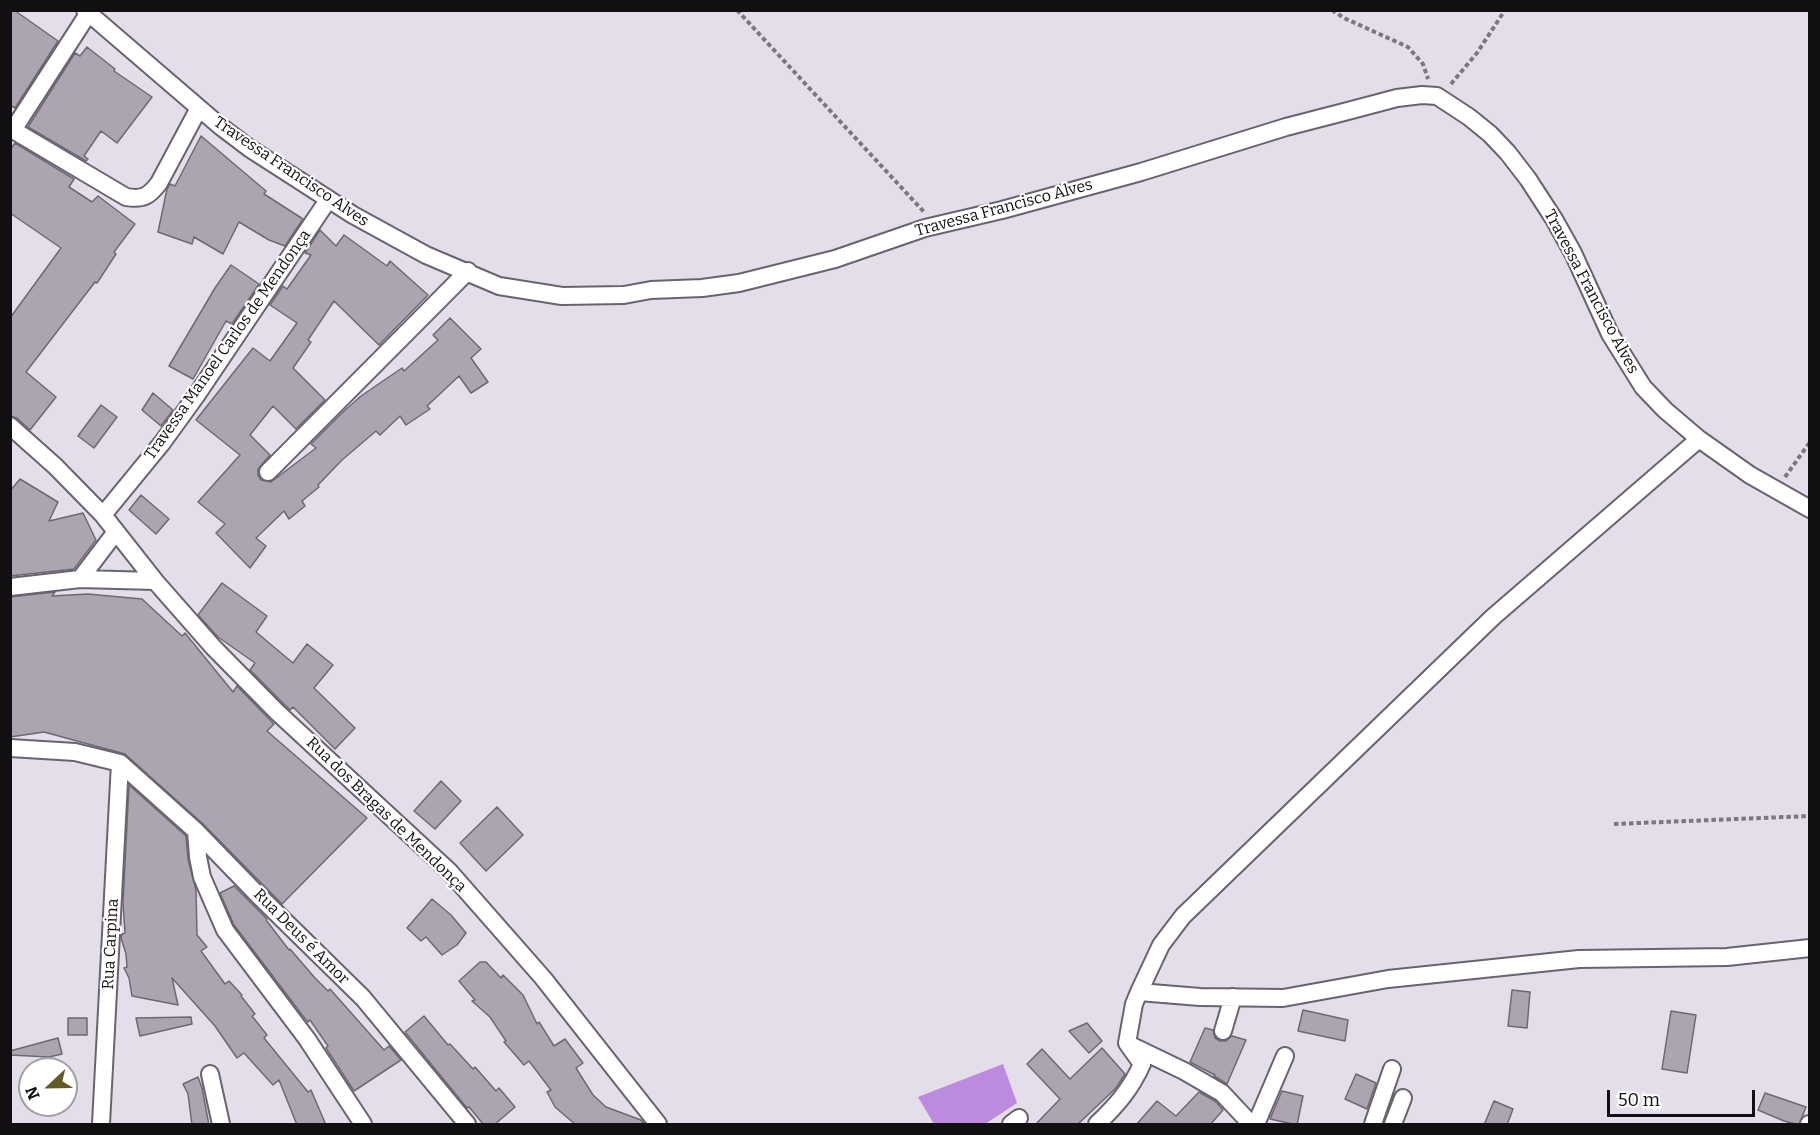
<!DOCTYPE html>
<html>
<head>
<meta charset="utf-8">
<style>
  body { margin:0 }
  #map { position:relative; width:1820px; height:1135px; overflow:hidden; background:#e4deea; font-family:Bitter,serif }
  canvas { display:block }
  .frame { position:absolute; inset:0; border:12px solid #120f13; pointer-events:none }
  .north { position:absolute; left:18px; top:1057px; width:60px; height:60px; box-sizing:border-box; background:#fff; border:2px solid #a09fa1; border-radius:50%; rotate:248deg; font-size:16px; font-weight:700; line-height:24px; text-align:center; color:#120f13 }
  .north::after { content:''; display:block; margin:auto; width:21px; height:27px; background:#615926; clip-path:polygon(50% 0,100% 100%,50% 72%,0 100%) }
  .scale { position:absolute; left:1607px; top:1090px; width:148px; height:27px; box-sizing:border-box; border:3px solid #120f13; border-top:0; padding-left:8px; font-size:18px; line-height:21px; white-space:nowrap; color:#120f13; -webkit-text-stroke:4px #fff; paint-order:stroke }
</style>
</head>
<body>
<div id="map">
<canvas width="1820" height="1135"></canvas>
<div class="frame"></div>
<div class="north">N</div>
<div class="scale">50 m</div>
</div>
<script>
const g = document.querySelector('canvas').getContext('2d');
g.lineJoin = 'round';
function paint(path, color) { g.fillStyle = color; g.fill(path, 'evenodd'); }
function trace(path, color, width, dash) { g.strokeStyle = color; g.lineWidth = width; g.lineCap = dash ? 'butt' : 'round'; g.setLineDash(dash || []); g.stroke(path); }
function write(font, color, halo, rows, align = 'center') {
  g.font = font + ' Bitter,serif'; g.lineWidth = 4.5; g.setLineDash([]); g.textBaseline = 'middle'; g.strokeStyle = halo; g.fillStyle = color; for (const [text, x, y, turn = 0] of rows) {
    g.save(); g.translate(x, y); g.rotate((+turn || 0) * Math.PI / 180); g.textAlign = isNaN(turn) ? turn : align; if (halo) g.strokeText(text, 0, 0); g.fillText(text, 0, 0); g.restore();
  }
}
paint(new Path2D(`
  M 1003,1064 L 1017,1103 L 985,1124 L 934,1124 L 918,1097 Z`), '#bc8ade');
const building = new Path2D(`
  M 10,10 L 14,10 L 58,41 L 15,108 L 10,105 Z
  M 87,47 L 115,69 L 114,71 L 152,97 L 117,143 L 101,131 L 84,156 L 88,159 L 86,161 L 28,127 L 75,53 L 80,56 Z
  M 201,136 L 266,191 L 264,194 L 303,219 L 285,246 L 269,240 L 239,222 L 223,254 L 194,237 L 192,244 L 158,232 L 167,189 L 170,184 L 175,186 Z
  M 15,143 L 74,179 L 69,187 L 92,202 L 98,196 L 135,224 L 114,252 L 116,254 L 97,283 L 95,282 L 26,372 L 56,397 L 30,430 L 17,418 L 10,416 L 10,318 L 61,248 L 10,213 L 10,150 Z
  M 320,230 L 336,246 L 344,235 L 387,266 L 390,261 L 428,295 L 379,345 L 334,301 L 308,340 L 311,342 L 293,368 L 325,400 L 296,429 L 273,406 L 250,435 L 270,455 L 258,469 L 258,475 L 261,480 L 271,482 L 316,448 L 311,444 L 343,412 L 361,396 L 402,368 L 404,371 L 438,340 L 433,335 L 450,318 L 481,349 L 471,358 L 488,382 L 471,393 L 459,376 L 427,406 L 430,409 L 406,425 L 400,416 L 380,435 L 376,431 L 342,460 L 318,485 L 319,487 L 302,501 L 305,506 L 289,519 L 284,511 L 256,538 L 266,546 L 250,568 L 216,533 L 225,524 L 198,502 L 240,455 L 196,420 L 253,348 L 270,361 L 297,323 L 270,305 L 283,286 L 287,289 L 311,255 L 305,253 Z
  M 231,265 L 259,284 L 232,324 L 226,321 L 193,379 L 169,366 L 215,288 Z
  M 153,393 L 173,410 L 161,426 L 142,410 Z
  M 101,405 L 117,417 L 94,448 L 78,436 Z
  M 20,479 L 58,502 L 49,521 L 83,513 L 96,540 L 74,569 L 10,576 L 10,491 Z
  M 141,495 L 169,519 L 156,534 L 129,510 Z
  M 222,583 L 267,616 L 256,632 L 293,663 L 307,644 L 333,665 L 314,688 L 355,728 L 335,749 L 293,707 L 290,710 L 250,670 L 255,663 L 218,637 L 198,615 Z
  M 55,592 L 52,596 L 88,594 L 142,599 L 182,636 L 185,633 L 233,692 L 237,686 L 274,724 L 267,731 L 367,818 L 282,904 L 203,824 L 125,754 L 44,732 L 10,737 L 10,597 Z
  M 441,781 L 461,801 L 435,829 L 414,811 Z
  M 129,785 L 186,836 L 188,859 L 196,890 L 197,935 L 207,947 L 201,951 L 225,984 L 229,981 L 242,995 L 241,996 L 255,1014 L 252,1016 L 267,1035 L 264,1038 L 308,1092 L 311,1090 L 326,1125 L 297,1125 L 279,1080 L 273,1085 L 244,1053 L 237,1058 L 215,1026 L 172,978 L 178,1005 L 132,996 L 129,978 L 124,968 L 127,967 L 126,954 L 121,938 L 122,934 L 125,933 L 123,903 Z
  M 497,807 L 523,835 L 486,871 L 460,843 Z
  M 234,886 L 267,919 L 266,920 L 289,950 L 290,949 L 315,978 L 328,991 L 330,989 L 384,1050 L 389,1046 L 401,1060 L 354,1091 L 326,1048 L 328,1046 L 310,1020 L 308,1022 L 303,1016 L 234,925 L 220,893 Z
  M 432,899 L 451,915 L 466,933 L 457,945 L 442,955 L 426,937 L 421,941 L 407,928 Z
  M 480,962 L 486,962 L 501,978 L 503,975 L 523,995 L 537,1024 L 539,1022 L 554,1046 L 565,1039 L 583,1063 L 576,1068 L 593,1095 L 606,1107 L 641,1120 L 645,1125 L 576,1125 L 555,1107 L 547,1092 L 551,1090 L 529,1061 L 524,1065 L 504,1042 L 506,1041 L 490,1017 L 472,1001 L 475,1000 L 459,981 Z
  M 1512,990 L 1530,992 L 1527,1028 L 1508,1026 Z
  M 1303,1010 L 1348,1020 L 1345,1041 L 1298,1031 Z
  M 1671,1011 L 1696,1015 L 1687,1073 L 1662,1069 Z
  M 424,1016 L 448,1045 L 450,1044 L 473,1069 L 475,1067 L 496,1091 L 499,1088 L 515,1107 L 494,1125 L 484,1125 L 469,1107 L 467,1108 L 405,1032 Z
  M 191,1017 L 192,1024 L 140,1036 L 136,1018 Z
  M 68,1018 L 87,1018 L 87,1035 L 68,1035 Z
  M 1087,1023 L 1102,1041 L 1089,1053 L 1069,1031 Z
  M 1205,1028 L 1213,1030 L 1215,1038 L 1220,1041 L 1226,1041 L 1232,1036 L 1246,1040 L 1227,1084 L 1214,1076 L 1215,1075 L 1190,1062 Z
  M 58,1038 L 62,1054 L 49,1057 L 10,1055 L 10,1051 Z
  M 1102,1048 L 1125,1074 L 1116,1088 L 1077,1125 L 1035,1125 L 1060,1099 L 1027,1064 L 1042,1049 L 1070,1079 Z
  M 1356,1074 L 1376,1083 L 1367,1109 L 1345,1099 Z
  M 198,1077 L 202,1088 L 209,1125 L 192,1125 L 188,1094 L 183,1084 Z
  M 1282,1091 L 1303,1096 L 1297,1125 L 1270,1119 Z
  M 1199,1092 L 1215,1101 L 1223,1110 L 1210,1125 L 1136,1125 L 1157,1101 L 1176,1116 Z
  M 1765,1093 L 1806,1107 L 1799,1125 L 1784,1121 L 1758,1110 Z
  M 1494,1101 L 1513,1109 L 1507,1125 L 1484,1125 Z`);
paint(building, '#aca5b1');
trace(building, '#6e6873', 1.5);
const street = new Path2D(`
  M 85,10 L 220,126 L 249,148 L 353,215 L 426,255 L 499,286 L 562,296 L 624,295 L 651,290 L 702,288 L 739,283 L 835,259 L 925,228 L 1002,210 L 1141,172 L 1286,127 L 1344,112 L 1397,98 L 1422,95 L 1437,96 L 1469,117 L 1490,134 L 1508,153 L 1528,179 L 1554,219 L 1573,253 L 1610,334 L 1643,387 L 1665,410 L 1699,439 L 1750,475 L 1810,509
  M 88,14 L 13,130 L 126,197 C 143,200 149,196 159,183 L 199,108
  M 10,426 L 55,466 L 103,515 L 155,581 L 213,647 L 277,712 L 449,871 L 543,978 L 658,1124
  M 268,472 L 468,271
  M 103,515 L 162,443 L 196,396 L 328,200
  M 80,579 L 115,533
  M 10,587 L 80,579 L 155,581
  M 10,748 L 75,752 L 120,763 L 196,831 L 257,894 L 363,998 L 467,1124
  M 196,831 L 198,857 L 202,877 L 225,930 L 307,1039 L 363,1124
  M 1139,992 L 1200,997 L 1283,998 L 1388,979 L 1579,959 L 1727,957 L 1810,948
  M 1223,1031 L 1233,997
  M 1130,1045 L 1184,1071 L 1222,1093 L 1251,1124
  M 210,1074 L 221,1124
  M 101,1124 L 120,763
  M 1011,1124 L 1019,1118
  M 1097,1124 C 1116,1106 1131,1089 1142,1064 L 1127,1043 L 1134,1004 L 1139,992 L 1161,945 L 1183,916 L 1493,617 L 1699,439
  M 1256,1124 L 1285,1056
  M 1373,1124 L 1392,1069
  M 1393,1124 L 1403,1098
  M 1809,1124 L 1810,1124`);
trace(street, '#69636e', 20);
trace(new Path2D(`
  M 737,10 L 924,212
  M 1332,10 L 1344,18 L 1408,47 L 1423,64 L 1428,79
  M 1451,84 L 1477,53 L 1505,10
  M 1785,477 L 1810,442
  M 1614,824 L 1810,816`), '#7c777f', 4, [4.5, 3]);
trace(street, '#fff', 16);
write('16px', '#120f13', '#fff', [
  ["Travessa Francisco Alves",291,172,34],
  ["Travessa Francisco Alves",1004,208,-15],
  ["Travessa Francisco Alves",1591,292,62],
  ["Travessa Manoel Carlos de Mendonça",228,345,-55],
  ["Rua dos Bragas de Mendonça",386,815,44],
  ["Rua Deus é Amor",301,937,45],
  ["Rua Carpina",111,944,-87]
]);
</script>
</body>
</html>
